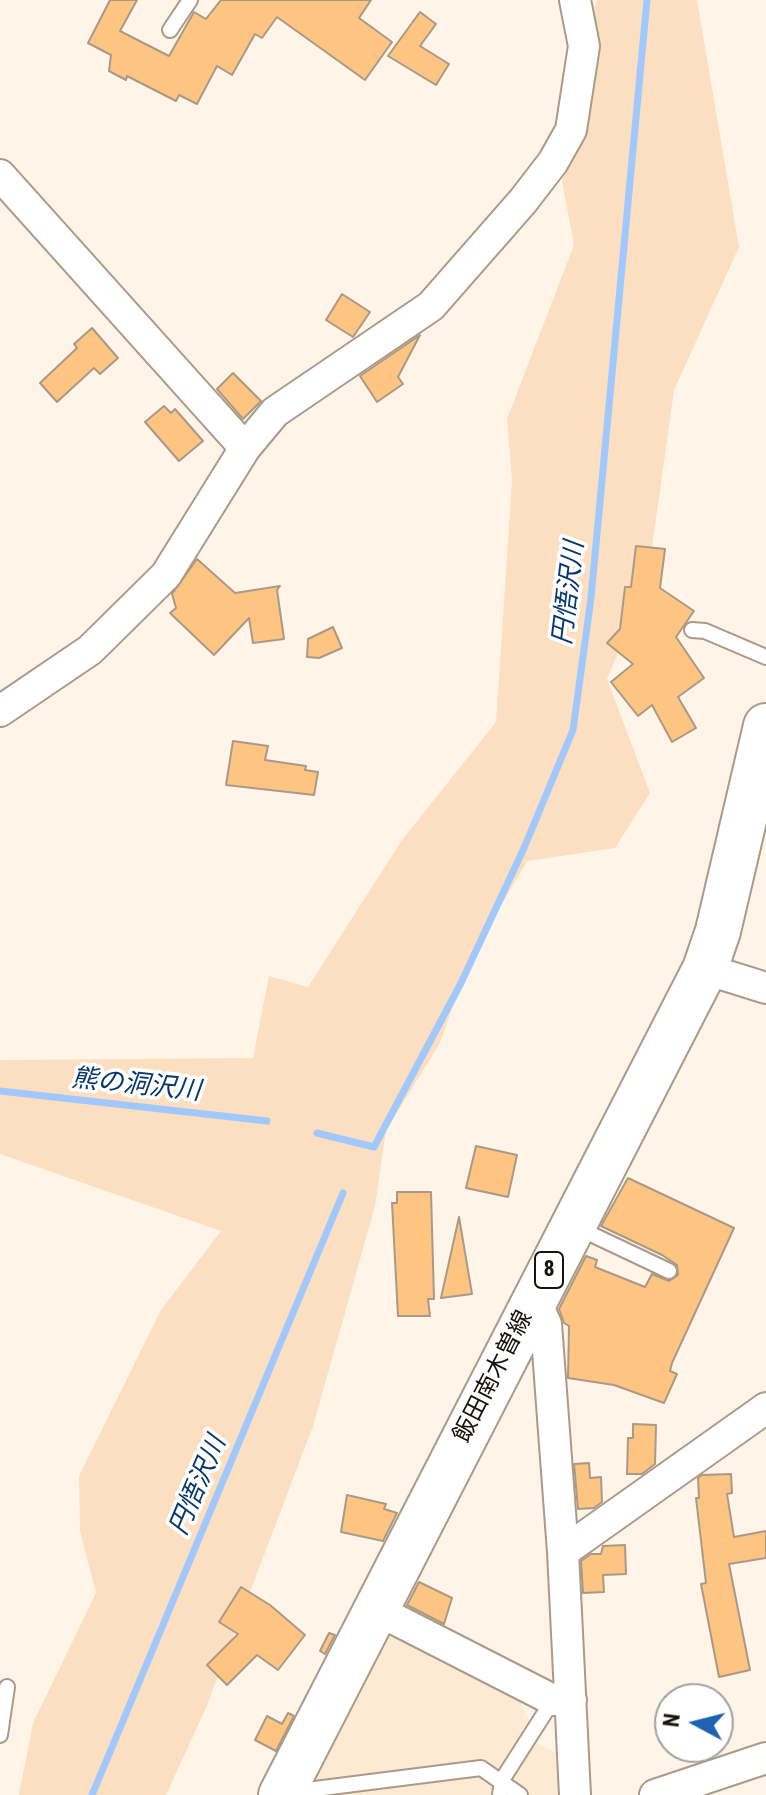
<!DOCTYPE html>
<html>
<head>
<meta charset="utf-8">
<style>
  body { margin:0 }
  #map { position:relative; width:766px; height:1795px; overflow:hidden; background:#fff4e8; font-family:"Roboto Condensed",sans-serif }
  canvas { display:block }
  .north { position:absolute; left:654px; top:1683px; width:80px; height:80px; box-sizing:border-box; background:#fff; border:2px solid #a3a19e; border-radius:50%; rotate:277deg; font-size:22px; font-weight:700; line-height:32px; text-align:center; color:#19130c }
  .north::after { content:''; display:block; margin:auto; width:28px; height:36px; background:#1f62b2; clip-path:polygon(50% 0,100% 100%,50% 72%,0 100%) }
</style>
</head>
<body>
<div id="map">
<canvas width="766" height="1795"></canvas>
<div class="north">N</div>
</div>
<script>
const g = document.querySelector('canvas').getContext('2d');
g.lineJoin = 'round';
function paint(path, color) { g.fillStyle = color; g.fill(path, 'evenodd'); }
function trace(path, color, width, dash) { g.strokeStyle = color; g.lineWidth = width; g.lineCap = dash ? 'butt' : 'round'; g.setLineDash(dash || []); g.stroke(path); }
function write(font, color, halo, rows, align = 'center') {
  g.font = font + ' "Roboto Condensed","Noto Sans JP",sans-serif'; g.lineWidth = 7; g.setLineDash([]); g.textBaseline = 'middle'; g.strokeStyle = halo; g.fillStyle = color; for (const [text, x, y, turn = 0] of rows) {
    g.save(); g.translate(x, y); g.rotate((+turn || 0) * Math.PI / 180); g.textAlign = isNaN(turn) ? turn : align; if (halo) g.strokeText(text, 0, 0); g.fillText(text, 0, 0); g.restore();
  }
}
paint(new Path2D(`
  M 383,1629 L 514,1687 L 539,1744 L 560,1755 L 564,1795 L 297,1795 Z`), '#fdead5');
paint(new Path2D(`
  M 597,0 L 697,0 L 739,247 L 674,390 L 647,583 L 607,679 L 650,793 L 615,848 L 527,861 L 470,959 L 439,1045 L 386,1130 L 375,1206 L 313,1426 L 205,1710 L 166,1795 L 19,1795 L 33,1723 L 96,1593 L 80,1531 L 79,1476 L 161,1310 L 221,1231 L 0,1154 L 0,1060 L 253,1058 L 269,976 L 308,987 L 402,840 L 496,722 L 512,480 L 507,419 L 574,245 L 562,181 L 583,111 L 592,17 Z`), '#fbdfc0');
trace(new Path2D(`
  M 0,1091 L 267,1121
  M 317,1133 L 374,1147 L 461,983 L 524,848 L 573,730 L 591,598 L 647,0
  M 92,1795 L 343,1193`), '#a1c8fd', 7);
const building = new Path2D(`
  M 110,0 L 137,0 L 120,31 L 169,56 L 194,12 L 206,19 L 221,0 L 371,0 L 359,18 L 392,42 L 365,80 L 277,17 L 262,38 L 255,34 L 232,75 L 217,66 L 197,104 L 179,95 L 176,101 L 127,76 L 126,80 L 109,71 L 111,55 L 88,43 Z
  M 420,12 L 436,24 L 420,46 L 449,64 L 436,85 L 388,56 Z
  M 342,294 L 370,312 L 353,337 L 326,320 Z
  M 92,328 L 118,358 L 100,374 L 94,368 L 57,402 L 40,383 L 77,348 L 74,344 Z
  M 420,335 L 398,377 L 403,384 L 377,402 L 360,376 Z
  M 233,373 L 261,401 L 243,419 L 217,389 Z
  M 164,406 L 171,413 L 175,409 L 203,441 L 179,461 L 145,422 Z
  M 636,546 L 665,549 L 660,588 L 694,611 L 676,637 L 704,678 L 678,697 L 696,728 L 672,742 L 652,705 L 638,716 L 611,682 L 633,664 L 607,643 L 620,629 L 625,587 L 631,587 Z
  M 197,559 L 235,593 L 280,586 L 277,590 L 284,639 L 253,643 L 249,618 L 214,655 L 170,613 L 176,608 L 172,594 Z
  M 333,627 L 342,648 L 319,658 L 307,657 L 308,639 Z
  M 233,741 L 268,746 L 265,760 L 306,766 L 305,770 L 318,772 L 314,795 L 226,785 Z
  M 476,1146 L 517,1155 L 508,1197 L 466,1188 Z
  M 628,1178 L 734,1228 L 672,1363 L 670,1371 L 677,1374 L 664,1403 L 614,1385 L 568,1378 L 569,1326 L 564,1323 L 559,1309 L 586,1256 L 597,1260 L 595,1267 L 645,1287 L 652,1274 L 669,1281 L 678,1275 L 677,1265 L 662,1255 L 601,1226 Z
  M 397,1192 L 431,1192 L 434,1299 L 428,1299 L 430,1316 L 398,1316 L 392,1203 L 397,1203 Z
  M 459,1217 L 472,1294 L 441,1298 Z
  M 633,1424 L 656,1425 L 655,1464 L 642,1474 L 627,1474 L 628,1438 L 633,1438 Z
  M 589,1463 L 590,1478 L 601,1477 L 602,1502 L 594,1508 L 578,1509 L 574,1464 Z
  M 731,1474 L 732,1493 L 727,1494 L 734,1537 L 766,1531 L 766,1558 L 729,1564 L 750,1670 L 719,1677 L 701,1584 L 706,1583 L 696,1498 L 699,1498 L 698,1478 L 702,1475 Z
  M 347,1495 L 386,1504 L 384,1509 L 397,1513 L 383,1541 L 341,1532 Z
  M 625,1545 L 626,1574 L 603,1575 L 604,1592 L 583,1593 L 581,1561 L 591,1554 L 601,1554 L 603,1546 Z
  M 419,1582 L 452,1598 L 444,1624 L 407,1605 Z
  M 241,1587 L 270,1605 L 305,1635 L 278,1670 L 257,1655 L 227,1685 L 207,1665 L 238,1634 L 219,1622 Z
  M 329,1633 L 335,1635 L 325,1654 L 320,1651 Z
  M 288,1713 L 294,1716 L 276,1751 L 255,1740 L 267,1716 L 282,1724 Z`);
paint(building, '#fec582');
trace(building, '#aa9987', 2);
const lane = new Path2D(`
  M 170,30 L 190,0
  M 692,630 L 705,631 L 766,657
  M 576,1227 L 669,1271
  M 0,1735 L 7,1687
  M 304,1795 L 307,1790 L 481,1768 L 520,1795
  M 500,1795 L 502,1780 L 553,1700`);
const street = new Path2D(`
  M 0,175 L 245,448
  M 0,711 L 90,650 L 166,575 L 245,448 L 275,412 L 431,306 L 523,201 L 553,162 L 571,130 L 584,46 L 575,0
  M 705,969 L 766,988
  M 534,1298 L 546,1324 L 563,1552 L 575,1795
  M 563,1552 L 766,1408
  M 375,1609 L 553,1700 L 571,1700
  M 655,1795 L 766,1758`);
const primary = new Path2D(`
  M 281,1795 L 705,969 L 718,931 L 766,726`);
trace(lane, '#aa9a87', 18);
trace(street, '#aa9a87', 34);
trace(primary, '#aa9a87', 48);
trace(lane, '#fff', 14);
trace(street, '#fff', 30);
trace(primary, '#fff', 44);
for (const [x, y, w] of [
  [549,1270,28]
]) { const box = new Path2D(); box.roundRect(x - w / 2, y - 18, w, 36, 6); g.fillStyle = '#fff'; g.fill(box); trace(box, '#19130c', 2); }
write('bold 22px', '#19130c', null, [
  ["8",549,1270]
]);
write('24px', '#19130c', '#fff', [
  ["飯田南木曽線",494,1377,-63]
]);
write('italic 26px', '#063870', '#fff', [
  ["円悟沢川",570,593,-83],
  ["熊の洞沢川",136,1086,6],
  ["円悟沢川",199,1486,-67]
]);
</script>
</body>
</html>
